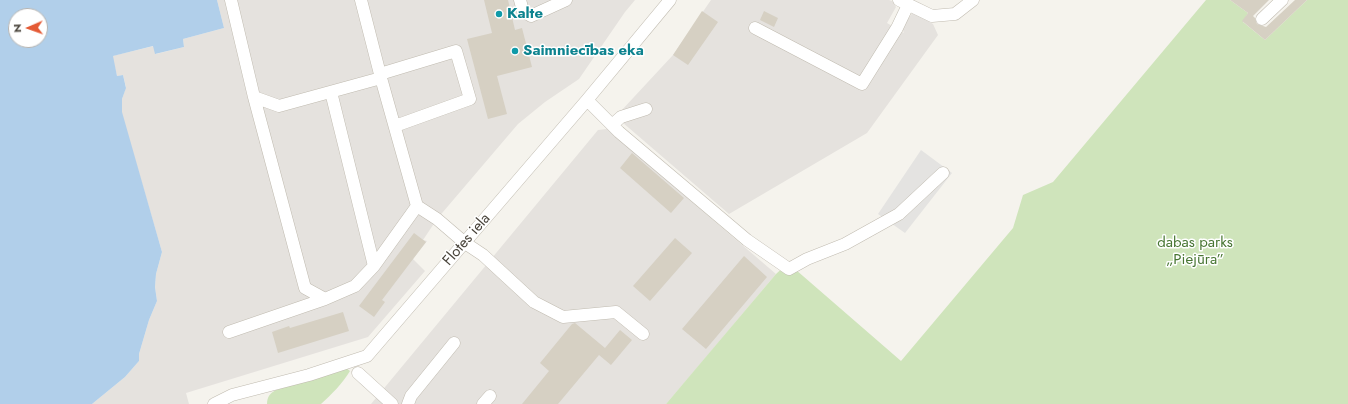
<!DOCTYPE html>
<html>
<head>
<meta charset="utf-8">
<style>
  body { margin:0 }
  #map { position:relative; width:1348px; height:404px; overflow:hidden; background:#f5f3ed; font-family:Jost,sans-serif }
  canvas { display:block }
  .north { position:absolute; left:8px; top:8px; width:40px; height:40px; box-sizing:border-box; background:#fff; border:1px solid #b6b4b1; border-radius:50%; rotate:268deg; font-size:11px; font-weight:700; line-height:16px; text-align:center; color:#49443b }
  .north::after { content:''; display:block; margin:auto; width:14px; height:18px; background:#e45a35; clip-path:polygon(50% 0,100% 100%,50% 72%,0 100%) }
</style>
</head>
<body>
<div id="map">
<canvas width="1348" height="404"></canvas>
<div class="north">N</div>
</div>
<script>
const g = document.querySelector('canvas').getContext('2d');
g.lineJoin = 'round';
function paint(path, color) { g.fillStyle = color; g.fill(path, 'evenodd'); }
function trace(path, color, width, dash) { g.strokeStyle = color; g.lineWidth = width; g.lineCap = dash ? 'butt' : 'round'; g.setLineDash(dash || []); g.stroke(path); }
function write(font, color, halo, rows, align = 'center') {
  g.font = font + ' Jost,sans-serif'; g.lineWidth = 3; g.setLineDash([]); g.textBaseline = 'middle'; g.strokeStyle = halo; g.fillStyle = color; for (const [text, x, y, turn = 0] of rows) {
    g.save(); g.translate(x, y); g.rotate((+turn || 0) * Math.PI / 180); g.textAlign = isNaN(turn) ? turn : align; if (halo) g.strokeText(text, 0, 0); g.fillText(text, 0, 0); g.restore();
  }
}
paint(new Path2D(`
  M 217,0 L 635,0 L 625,12 L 579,79 L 545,102 L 518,124 L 437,219 L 423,240 L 427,241 L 413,259 L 425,271 L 368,337 L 186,393 L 189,404 L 92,404 L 125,377 L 139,361 L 139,354 L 149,320 L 157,301 L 155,287 L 156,274 L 162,252 L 121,112 L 122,99 L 126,87 L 123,75 L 117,76 L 112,56 L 154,46 L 156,54 L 184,47 L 183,39 L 224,28 Z
  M 711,0 L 889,0 L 892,1 L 896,7 L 887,23 L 904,33 L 902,28 L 913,12 L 933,24 L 938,35 L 867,133 L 729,214 L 622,122 L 621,111 L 673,55 Z
  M 607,129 L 776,274 L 697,368 L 666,404 L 371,404 L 598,130 Z`), '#e5e2de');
paint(new Path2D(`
  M 1206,0 L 1230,0 L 1248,13 L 1243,22 L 1265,40 L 1307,0 L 1348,0 L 1348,404 L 666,404 L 776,274 L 788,263 L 901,361 L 1013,228 L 1023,195 L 1053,182 Z
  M 345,367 L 350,371 C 342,384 332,394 321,404 L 267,404 C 267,397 270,393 276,390 Z`), '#cfe4bb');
paint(new Path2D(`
  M 921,150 L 952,173 L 905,233 L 878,214 Z`), '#e4e3e1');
paint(new Path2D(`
  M 0,0 L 217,0 L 224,28 L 183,39 L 184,47 L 155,54 L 153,46 L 113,56 L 117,76 L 123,75 L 126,88 L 122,99 L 122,112 L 162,252 L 156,274 L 155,287 L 157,301 L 149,320 L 139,354 L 139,361 L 125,377 L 92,404 L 0,404 ZM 16,16 L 40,16 L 40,40 L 16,40 Z`), '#b1cfea');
paint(new Path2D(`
  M 484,0 L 508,0 L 515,30 L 522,28 L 532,67 L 497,76 L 507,114 L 488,119 L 467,39 L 492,33 Z
  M 1230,0 L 1269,0 L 1253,16 L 1255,18 L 1257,24 L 1266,27 L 1295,0 L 1307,0 L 1265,40 L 1242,21 L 1248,13 Z
  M 702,11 L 718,22 L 688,65 L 673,55 Z
  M 764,11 L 778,18 L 774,27 L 760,20 Z
  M 632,153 L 684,198 L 671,213 L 620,168 Z
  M 414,233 L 426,242 L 382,300 L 385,302 L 374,317 L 359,306 Z
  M 675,238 L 692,253 L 650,301 L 633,286 Z
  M 744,256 L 767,277 L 706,349 L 682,329 Z
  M 343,312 L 349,331 L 278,353 L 272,332 L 289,326 L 290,328 Z
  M 575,323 L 605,348 L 620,330 L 632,340 L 611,365 L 599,355 L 558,404 L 522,404 L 549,371 L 540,363 L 572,324 Z`), '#d6d0c3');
const minor = new Path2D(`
  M 231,0 L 254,97 L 279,106 L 381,78 L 417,206 L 437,219 L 465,243 L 483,255 L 534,302 L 563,317 L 616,312 L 643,334
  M 361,0 L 381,78
  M 520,0 L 523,11 L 531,16 L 566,0
  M 899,0 L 932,16 L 955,14 L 973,0
  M 1262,19 L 1282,0
  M 755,28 L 862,84 L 897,28 L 908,5
  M 380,74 L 456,51 L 470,99 L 395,126
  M 331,92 L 374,266
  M 254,97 L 305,288 L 325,299 L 355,286 L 374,266 L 417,206
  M 587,100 L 619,132 L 747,240 L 789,269 L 807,259 L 845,244 L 899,214 L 943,173
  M 612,125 L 621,117 L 646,109
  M 229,332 L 325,299
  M 358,373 L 392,404
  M 214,404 L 232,395 L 309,375 L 367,356 L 587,100 L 670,0
  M 408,404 L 411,396 L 454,343
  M 483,404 L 490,396`);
trace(minor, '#c0bbb0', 13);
trace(minor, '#fff', 12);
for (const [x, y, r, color] of [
  [499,14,4,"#0f9aa8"],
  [515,51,4,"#0f9aa8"]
]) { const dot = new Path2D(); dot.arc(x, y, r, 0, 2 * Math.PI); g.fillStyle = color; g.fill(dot); trace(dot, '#fff', 1.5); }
write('bold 15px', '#0d838f', '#fff', [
  ["Kalte",507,14],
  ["Saimniecības eka",523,51]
], 'left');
write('15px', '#49443b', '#fff', [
  ["Flotes iela",467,240,-49]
]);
write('15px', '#487633', '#fff', [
  ["dabas parks",1195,243],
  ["„Piejūra”",1195,260]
]);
</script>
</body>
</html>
